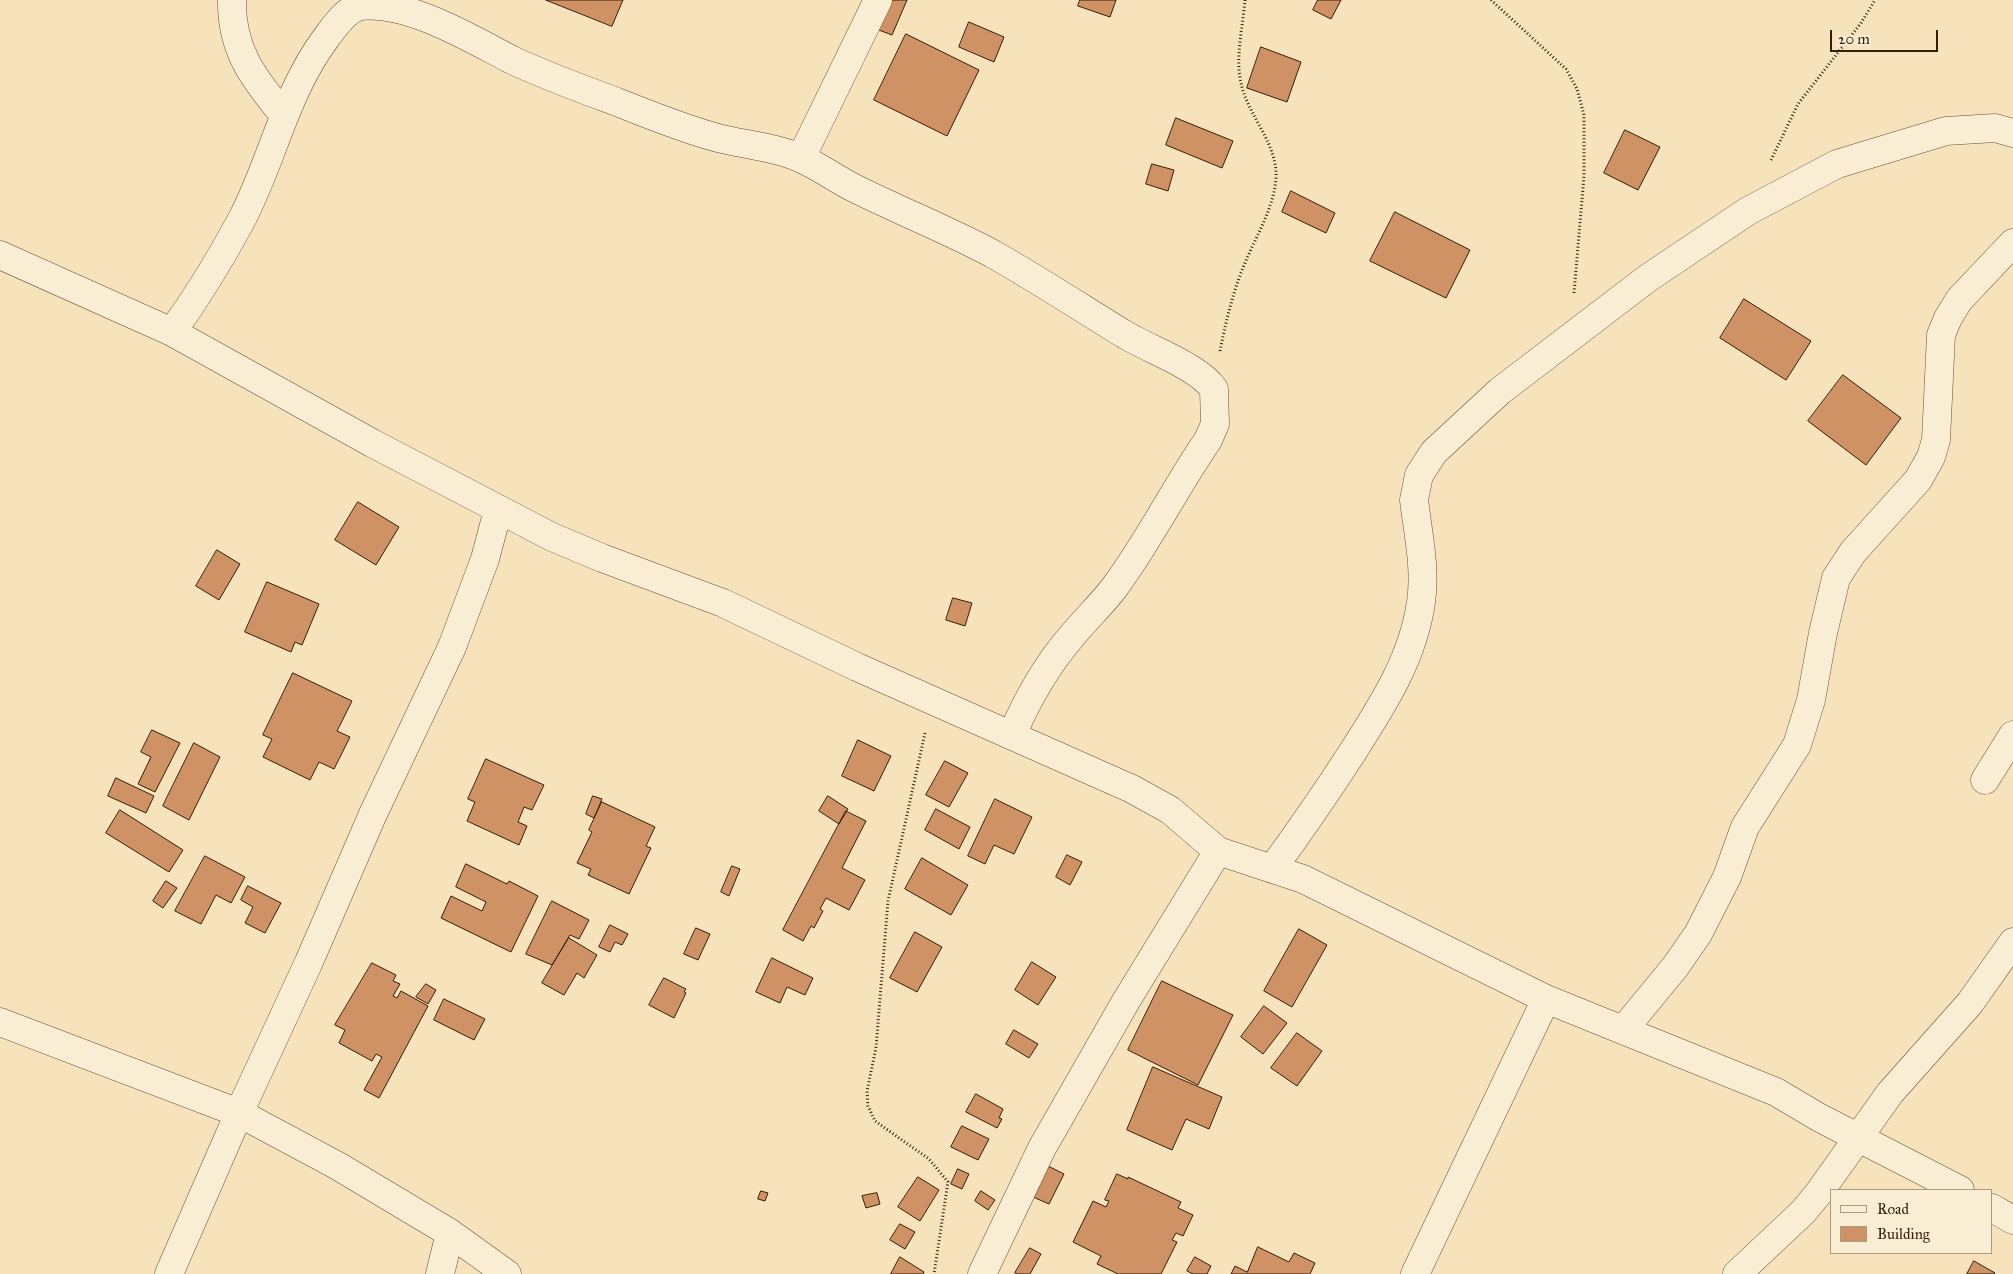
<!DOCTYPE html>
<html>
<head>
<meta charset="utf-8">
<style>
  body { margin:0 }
  #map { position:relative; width:2013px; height:1274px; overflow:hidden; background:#f6e3bc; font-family:"IM FELL Great Primer",serif }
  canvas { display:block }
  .legend { position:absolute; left:1830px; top:1189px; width:162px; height:65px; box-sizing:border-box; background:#f9edd3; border:1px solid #ab9a81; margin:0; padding:6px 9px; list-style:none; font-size:15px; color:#371d07 }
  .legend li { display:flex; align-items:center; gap:10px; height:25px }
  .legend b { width:25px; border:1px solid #ab9a81 }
  .scale { position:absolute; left:1830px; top:30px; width:108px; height:22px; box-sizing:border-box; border:2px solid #371d07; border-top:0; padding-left:6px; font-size:15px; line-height:18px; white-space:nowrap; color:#371d07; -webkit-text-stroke:4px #f9edd3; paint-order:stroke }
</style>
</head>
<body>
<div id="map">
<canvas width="2013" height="1274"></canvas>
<ul class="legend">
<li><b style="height:6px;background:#f9edd3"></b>Road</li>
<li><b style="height:14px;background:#ce9265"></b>Building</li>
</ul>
<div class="scale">20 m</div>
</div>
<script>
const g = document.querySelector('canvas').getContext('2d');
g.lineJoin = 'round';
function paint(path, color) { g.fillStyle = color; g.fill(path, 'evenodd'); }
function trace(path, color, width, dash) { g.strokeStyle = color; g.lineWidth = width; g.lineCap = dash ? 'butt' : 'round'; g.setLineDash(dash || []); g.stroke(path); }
const building = new Path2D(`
  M 546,0 L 623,0 L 612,26 Z
  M 882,0 L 907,0 L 892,35 L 871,27 Z
  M 1080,0 L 1116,0 L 1110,17 L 1078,6 Z
  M 1318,0 L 1341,0 L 1331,19 L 1313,10 Z
  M 969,22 L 1004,37 L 994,62 L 959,47 Z
  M 906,34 L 979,70 L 947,136 L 874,100 Z
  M 1261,47 L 1301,62 L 1287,102 L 1247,88 Z
  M 1176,118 L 1233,141 L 1222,168 L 1166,145 Z
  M 1625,130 L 1660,147 L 1638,190 L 1604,173 Z
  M 1152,164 L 1174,170 L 1168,191 L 1146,184 Z
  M 1291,191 L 1335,213 L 1326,233 L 1282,212 Z
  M 1395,212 L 1470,250 L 1446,298 L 1370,261 Z
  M 1744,299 L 1811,341 L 1786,380 L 1720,338 Z
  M 1843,375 L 1901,418 L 1866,465 L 1808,421 Z
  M 358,502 L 399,527 L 376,565 L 335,540 Z
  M 217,550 L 240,564 L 219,600 L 196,586 Z
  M 267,582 L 319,604 L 302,645 L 295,642 L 291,652 L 245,632 Z
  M 953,598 L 972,603 L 965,626 L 946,620 Z
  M 293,673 L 352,701 L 337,731 L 350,737 L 334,769 L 319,762 L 310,780 L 263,757 L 272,739 L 263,735 Z
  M 152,730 L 180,743 L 155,792 L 138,784 L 151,757 L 141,752 Z
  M 858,740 L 891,756 L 874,791 L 842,776 Z
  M 194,743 L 220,757 L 189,820 L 163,806 Z
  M 486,759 L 544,785 L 532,810 L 524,807 L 518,822 L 527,826 L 519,845 L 467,821 L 475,802 L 468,799 Z
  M 945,761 L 968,773 L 949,807 L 926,795 Z
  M 116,778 L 154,796 L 146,813 L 108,796 Z
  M 593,796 L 602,799 L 594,818 L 586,814 Z
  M 828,796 L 848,809 L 839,824 L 819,811 Z
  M 995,799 L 1032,817 L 1014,854 L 994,845 L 985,864 L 968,856 Z
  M 602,802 L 655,827 L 646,846 L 651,848 L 629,894 L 588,875 L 591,869 L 577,863 L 592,832 L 589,830 Z
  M 936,809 L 970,827 L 959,849 L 925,830 Z
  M 120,810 L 183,850 L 169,872 L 106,833 Z
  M 846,811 L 866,821 L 842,868 L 865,880 L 849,910 L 826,898 L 820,909 L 823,911 L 814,928 L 811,926 L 803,941 L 783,930 Z
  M 1067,855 L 1082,862 L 1070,885 L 1056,877 Z
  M 205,856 L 245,877 L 231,903 L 216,895 L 201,924 L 175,911 Z
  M 922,858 L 968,885 L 951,915 L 905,889 Z
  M 466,864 L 507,884 L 509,881 L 538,896 L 511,952 L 441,918 L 451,896 L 482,911 L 486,902 L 456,887 Z
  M 732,866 L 740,869 L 729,896 L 721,892 Z
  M 166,881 L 177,888 L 163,908 L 153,901 Z
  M 248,886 L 281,903 L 265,933 L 245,923 L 253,907 L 241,900 Z
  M 552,901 L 589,920 L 579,939 L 570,935 L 552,965 L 526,954 Z
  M 610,925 L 628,934 L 622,945 L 615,942 L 610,952 L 599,947 Z
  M 696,928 L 710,934 L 698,960 L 684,954 Z
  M 1299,929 L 1327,945 L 1292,1007 L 1264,991 Z
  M 915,932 L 942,947 L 917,992 L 890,978 Z
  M 569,938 L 597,955 L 584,978 L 577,973 L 564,995 L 542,983 Z
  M 772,958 L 813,978 L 805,995 L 787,987 L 780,1003 L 756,992 Z
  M 1032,962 L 1056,977 L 1038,1005 L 1015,990 Z
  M 372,963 L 396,975 L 393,981 L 400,984 L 393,996 L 397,998 L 401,991 L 428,1006 L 379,1098 L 364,1090 L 382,1057 L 376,1054 L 372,1061 L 339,1043 L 345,1030 L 335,1025 Z
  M 664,978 L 686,989 L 684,992 L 686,993 L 674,1018 L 649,1005 Z
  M 1162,981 L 1233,1015 L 1198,1085 L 1128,1050 Z
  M 426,984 L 436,990 L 428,1004 L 416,997 Z
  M 444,999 L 485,1019 L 474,1040 L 434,1020 Z
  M 1264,1006 L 1287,1023 L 1263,1054 L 1241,1037 Z
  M 1014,1030 L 1038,1044 L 1029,1058 L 1006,1044 Z
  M 1297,1033 L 1322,1051 L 1297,1086 L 1271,1068 Z
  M 1153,1067 L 1222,1097 L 1209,1129 L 1186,1119 L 1172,1150 L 1127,1130 Z
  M 976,1094 L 1003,1109 L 999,1118 L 1002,1119 L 997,1128 L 966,1112 Z
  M 962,1126 L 989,1139 L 978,1160 L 951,1147 Z
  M 1048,1166 L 1064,1174 L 1049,1204 L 1033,1197 Z
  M 958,1169 L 969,1174 L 962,1189 L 951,1184 Z
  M 1117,1174 L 1128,1179 L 1128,1177 L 1181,1202 L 1178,1208 L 1193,1215 L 1183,1236 L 1176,1233 L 1172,1240 L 1177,1242 L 1161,1274 L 1118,1274 L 1097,1264 L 1101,1256 L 1073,1242 L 1093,1201 L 1106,1207 L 1109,1201 L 1105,1200 Z
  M 918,1177 L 939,1190 L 920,1221 L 898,1207 Z
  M 761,1191 L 768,1193 L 765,1201 L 758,1199 Z
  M 981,1191 L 995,1200 L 988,1210 L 975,1201 Z
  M 877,1193 L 880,1204 L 866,1208 L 862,1196 Z
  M 900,1224 L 915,1232 L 905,1249 L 890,1240 Z
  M 1258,1247 L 1289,1262 L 1294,1253 L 1315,1263 L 1310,1274 L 1231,1274 L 1235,1266 L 1247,1272 Z
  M 1030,1248 L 1041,1254 L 1030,1274 L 1017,1274 L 1015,1273 Z
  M 900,1257 L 924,1272 L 923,1274 L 891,1274 Z
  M 1195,1257 L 1211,1266 L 1207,1274 L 1193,1274 L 1187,1271 Z
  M 1974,1261 L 1995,1273 L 1994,1274 L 1967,1274 Z`);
paint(building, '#ce9265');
trace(building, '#371d07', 1);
const street = new Path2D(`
  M 232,0 C 231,49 253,78 283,114
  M 801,158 L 878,0
  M 0,255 L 172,332 L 372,443 L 552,537 L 602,558 L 723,603 L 857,667 L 1132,789 L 1170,810 L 1218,851 L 1303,879 L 1546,999 L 1776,1092 L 1820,1118 L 1960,1190
  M 172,332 C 198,296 221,258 242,219 C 273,159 285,93 326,38 C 335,26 344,12 359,6 C 408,0 471,39 512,60 C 546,76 582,89 617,102 C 650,115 684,129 718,138 C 745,145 776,147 802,159 C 820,167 836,179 854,188 C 900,211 948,230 993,254 C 1037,279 1080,307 1124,334 C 1148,349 1198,366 1214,389 L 1215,424 L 1208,440 C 1175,488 1149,541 1114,588 C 1101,605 1085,620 1071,637 C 1046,666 1027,700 1012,735
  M 1985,780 L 2013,735
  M 1272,869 C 1300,831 1326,793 1352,753 C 1382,706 1413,659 1421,602 C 1426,568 1418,534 1414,500 L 1419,475 L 1434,452 L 1500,391 L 1648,278 L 1748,211 L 1837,164 L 1946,131 L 1995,128 L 2013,133
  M 0,1022 L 239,1113 L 338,1166 L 450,1233 L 507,1274
  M 1624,1029 L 1675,967 L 1698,934 L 1727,877 L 1745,827 L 1797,745 L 1811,700 L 1823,633 L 1836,578 L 1853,552 L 1918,480 L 1931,457 L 1936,440 L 1941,335 L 1948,318 L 1959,300 L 2013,243
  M 1992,1208 L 2013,1220
  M 169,1274 L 239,1113 L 308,964 L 373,814 L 452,647 L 485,559 L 498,510
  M 440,1274 L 450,1233
  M 982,1274 L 1042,1148 L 1126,1001 L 1218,851
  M 1415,1274 L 1546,999
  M 1737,1274 L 1803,1212 L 1818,1194 L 1890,1093 L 1970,1003 L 2013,942`);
trace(street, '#674e34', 29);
trace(new Path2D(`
  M 1491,0 L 1566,69 L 1577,89 L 1584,115 L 1584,176 L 1574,293
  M 1771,160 L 1798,104 L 1861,23 L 1875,0
  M 1220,351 C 1226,321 1233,291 1245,263 C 1256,236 1274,208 1276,178 C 1278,144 1248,116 1241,83 C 1235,57 1243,26 1245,0
  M 925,733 L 888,901 L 876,1048 L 867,1091 L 868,1106 L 875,1121 L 929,1159 L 948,1182 L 934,1274`), '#371d07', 3, [1, 2.5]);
trace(street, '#f9edd3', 28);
</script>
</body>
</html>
